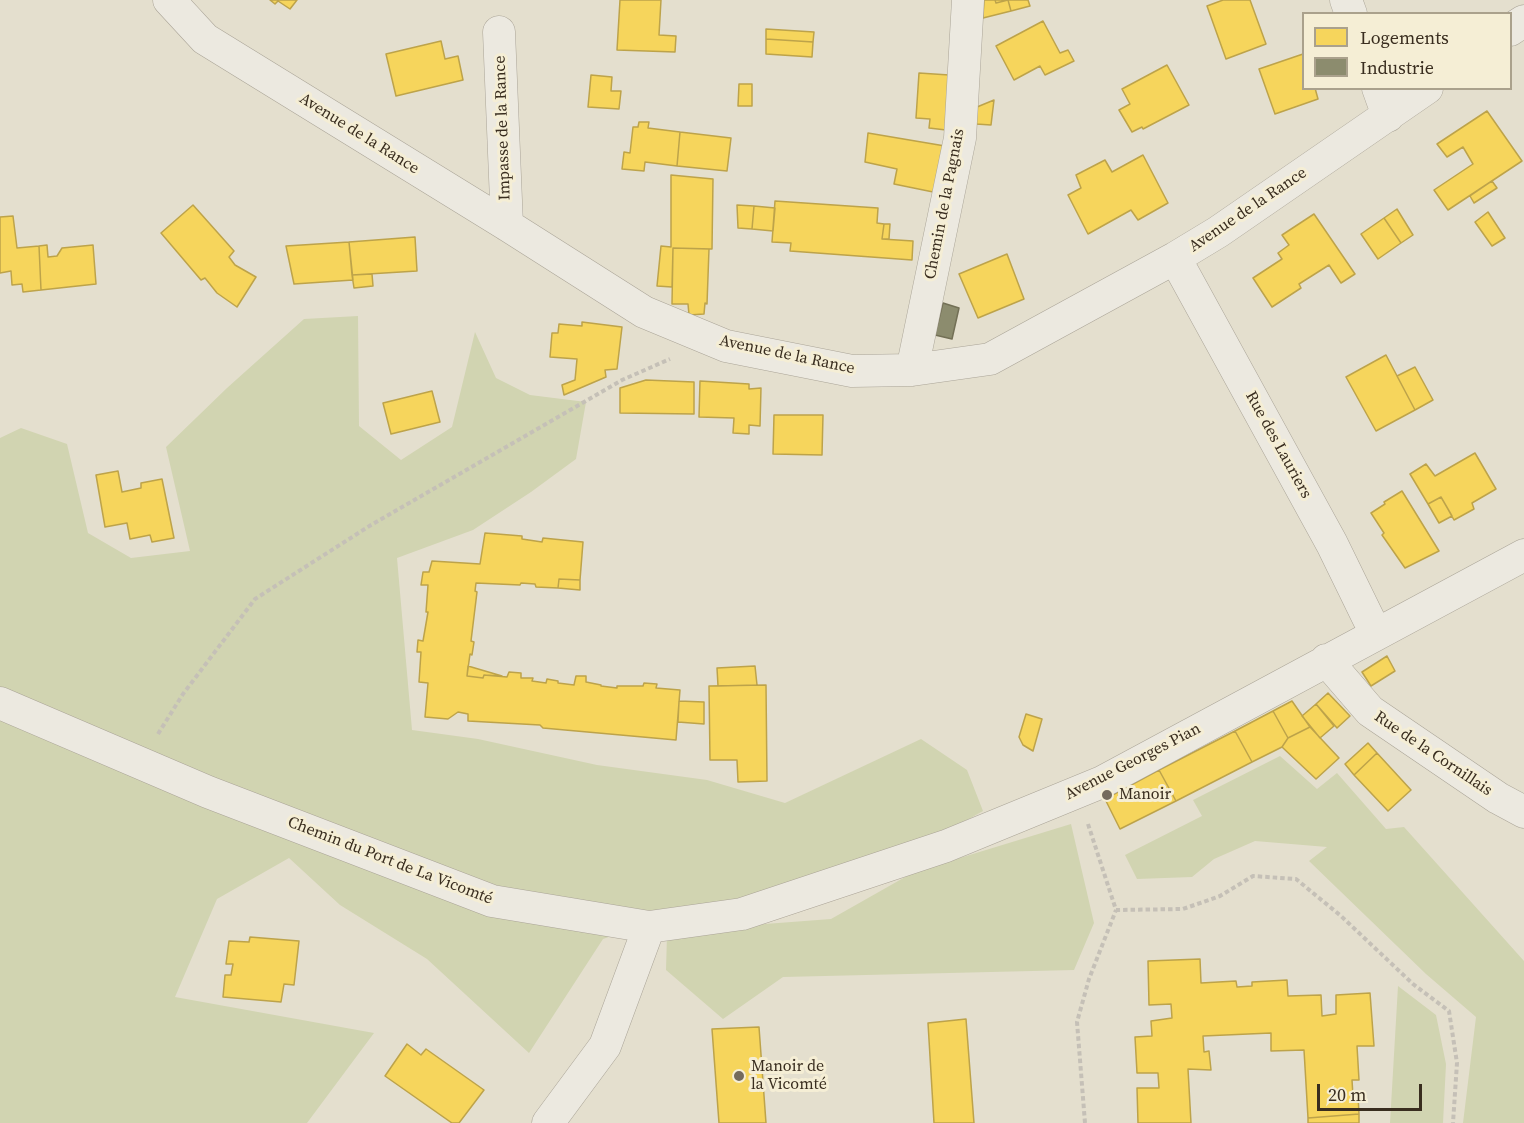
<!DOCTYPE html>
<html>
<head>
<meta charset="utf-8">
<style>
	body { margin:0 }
	#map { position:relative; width:1524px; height:1123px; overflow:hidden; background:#e4dfce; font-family:"Source Serif 4",serif }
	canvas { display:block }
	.legend { position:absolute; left:1302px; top:12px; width:210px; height:78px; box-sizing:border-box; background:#f5eed5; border:2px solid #aaa18c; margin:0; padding:8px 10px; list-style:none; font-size:18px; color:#392d1f }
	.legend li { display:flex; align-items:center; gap:12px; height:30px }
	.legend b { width:30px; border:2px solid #aaa18c }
	.scale { position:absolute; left:1317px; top:1084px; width:105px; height:27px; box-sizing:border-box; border:3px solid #392d1f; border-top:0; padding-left:8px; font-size:18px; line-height:21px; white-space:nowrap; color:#392d1f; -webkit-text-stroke:4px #f5eed5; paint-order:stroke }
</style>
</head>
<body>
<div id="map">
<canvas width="1524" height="1123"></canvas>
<ul class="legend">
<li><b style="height:16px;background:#f6d55c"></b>Logements</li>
<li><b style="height:16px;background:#8c8c6e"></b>Industrie</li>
</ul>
<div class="scale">20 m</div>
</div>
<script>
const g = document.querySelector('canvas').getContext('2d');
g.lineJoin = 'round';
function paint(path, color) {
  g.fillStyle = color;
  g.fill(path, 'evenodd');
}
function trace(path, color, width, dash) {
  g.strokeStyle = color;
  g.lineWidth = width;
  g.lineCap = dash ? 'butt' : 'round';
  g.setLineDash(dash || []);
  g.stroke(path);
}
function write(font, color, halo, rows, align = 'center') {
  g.font = font + ' "Source Serif 4",serif';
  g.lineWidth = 6;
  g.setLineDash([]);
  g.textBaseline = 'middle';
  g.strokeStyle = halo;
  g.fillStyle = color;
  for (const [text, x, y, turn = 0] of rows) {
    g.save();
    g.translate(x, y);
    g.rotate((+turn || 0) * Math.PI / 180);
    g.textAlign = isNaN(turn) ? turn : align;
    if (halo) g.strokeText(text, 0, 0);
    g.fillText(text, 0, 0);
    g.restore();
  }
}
const green = new Path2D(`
	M358,316L359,426L401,460L452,427L475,332L496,378L530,395L586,402L576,459L531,492L473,530L397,558L412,730L478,739L597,765L707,780L785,803L921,739L967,770L983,811L937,837L769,894L681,912L603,939L529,1053L427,959L340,905L289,858L217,899L175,997L374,1033L307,1123H0V438L21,428L67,444L88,533L131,558L190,551L166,447L227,388L304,319Z
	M1280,756L1317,789L1337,773L1386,829L1404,827L1524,961V1123H1463L1476,1017L1426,974L1309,861L1327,847L1255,841L1214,859L1192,877L1137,879L1125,855L1202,816L1193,800Z
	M1071,824L1094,923L1074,970L783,977L723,1019L666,970L667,935L765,924L831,919L914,872Z
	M1398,986L1436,1015L1446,1064L1443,1123H1390Z`);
const homes = new Path2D(`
	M270,0H297L290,9L278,1L275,4Z
	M620,0H661L659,35L676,36L675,52L617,50Z
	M984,0H995L996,3L1008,0L1011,11L983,18Z
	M995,0H1028L1030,6L1011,11L1008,0L996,3Z
	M1223,0H1250L1266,44L1226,59L1207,6Z
	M1043,21L1060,53L1068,50L1074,61L1045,75L1040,66L1014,80L996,46Z
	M766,29L814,32L813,42L766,39Z
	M766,39L813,42L812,57L766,54Z
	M441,41L445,59L458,56L463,80L396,96L386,54Z
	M1303,54L1304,88H1315L1318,99L1275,114L1259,69Z
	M1167,65L1189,105L1143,129L1142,127L1132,132L1119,110L1130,104L1122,89Z
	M919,73L949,75L946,130L929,128L930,119L916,118Z
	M591,75L612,77L611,91H621L619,109L588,107Z
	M739,84H752V106H738Z
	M994,100L991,125L976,124L977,107Z
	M1487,111L1522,161L1448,210L1434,190L1473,164L1463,147L1447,157L1437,144Z
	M639,122H649L648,128L680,132L677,166L645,162L644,171L622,169L624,152L630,153L633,127H638Z
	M680,132L731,138L727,171L677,166Z
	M868,133L945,146L938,193L894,184L897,169L865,162Z
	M1143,155L1168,203L1138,220L1131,210L1088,234L1068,195L1081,188L1076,175L1105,160L1112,172Z
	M671,175L713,179L712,249L673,248L672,287L657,286L661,246L671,247Z
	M1492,181L1497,188L1474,203L1470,196Z
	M775,201L878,208L877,223L884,224L882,239L913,241L912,260L790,251L791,243L772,242Z
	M193,205L234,251L229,257L235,265L256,277L237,307L217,293L205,278L201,280L161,233Z
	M737,205L754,206L752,229L738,228Z
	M754,206L775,208L773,231L752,229Z
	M1397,209L1413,235L1401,243L1384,218Z
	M1488,212L1505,238L1492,246L1475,222Z
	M1314,214L1355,274L1341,283L1329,265L1299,284L1301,288L1272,307L1253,278L1282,259L1278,253L1289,245L1282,235Z
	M13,216L17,248L39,246L41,290L23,292L22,284L12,285L11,271L0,273V217Z
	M1384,218L1401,243L1378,259L1361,234Z
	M884,224H890L889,239H882Z
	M415,237L417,271L352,275L349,242Z
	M349,242L353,280L294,284L286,246Z
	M47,245L48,257L57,256L62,248L93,245L96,284L41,290L39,246Z
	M673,248L709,249L707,304L705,303L704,314L689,315L688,304H672Z
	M1007,254L1024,299L978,318L959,274Z
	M372,274L373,286L354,288L352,275Z
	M582,322L622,327L617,369L605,370L606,377L564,395L562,385L575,380L577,359L550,357L552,333H558L559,324L582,326Z
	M1386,355L1415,410L1376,431L1346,377Z
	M1415,367L1433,400L1415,410L1397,376Z
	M646,380L694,382V414L620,413V388Z
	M700,381L749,384V389L761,388L760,426L749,425V434L733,433L734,418L699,417Z
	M432,391L440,422L391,434L383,403Z
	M774,415H823L822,455L773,454Z
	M1475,453L1496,489L1472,503L1474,509L1454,520L1441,497L1428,504L1410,474L1426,464L1435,476Z
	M118,471L122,492L141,488V483L162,479L174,538L152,542L150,535L130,539L127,523L105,527L96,475Z
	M1402,491L1439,551L1405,568L1382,535L1384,533L1371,513L1385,504L1384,502Z
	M1441,497L1452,516L1439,523L1428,504Z
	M485,533L522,536V539L542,542L543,538L583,542L580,580L559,579L558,588L536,587L535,584L521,583L520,585L476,583L475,591L477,592L471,641L474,642L472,655L470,654L467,676L483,678L484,675L507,677L509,672L521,673V678H533L532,681L546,683L547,679L558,681V683L574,685L576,676H586V682L601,685V686L617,688V686H643L644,683L657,684L656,688L680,690L676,740L543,728L540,725L468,721V714L458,712L448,719L425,717L428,683L419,682L421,652H417L418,640L423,641L428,612H426L428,585H421L423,572H429L432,561L480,564Z
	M559,579L580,580V590L558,588Z
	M1387,656L1395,671L1371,686L1362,672Z
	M468,666L502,676L484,675L483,678L467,676Z
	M755,666L757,685L718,686L717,668Z
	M766,685L767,781L738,782L737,760H710L709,686Z
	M1328,693L1350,716L1337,728L1316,704Z
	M679,701L704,702V724L678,722Z
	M1292,701L1310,727L1288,738L1273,711Z
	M1316,704L1334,726L1320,738L1302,716Z
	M1273,711L1288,738L1282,747L1252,762L1235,731Z
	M1026,714L1042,719L1033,751L1023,745L1019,737Z
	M1310,727L1339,758L1316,779L1282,747L1288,738Z
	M1235,731L1252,762L1176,801L1159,770Z
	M1368,743L1377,753L1354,775L1345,764Z
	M1377,753L1411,790L1388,811L1354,775Z
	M1159,770L1176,801L1120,829L1105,799Z
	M250,937L299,941L294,985L284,984L281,1002L223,997L225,975H231L233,964H226L229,941L249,942Z
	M1200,959L1201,983L1236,981L1237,987L1252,986V982L1287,980L1288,996L1321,995L1322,1016L1336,1014V995L1370,993L1374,1046H1357L1359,1080H1352L1353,1096L1358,1095L1359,1114L1308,1118L1304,1050L1271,1051V1033L1203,1036L1204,1052L1209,1051L1211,1070L1188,1069L1191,1123H1138L1137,1088H1159L1158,1073H1137L1135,1037L1152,1036L1151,1021L1172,1018L1171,1004L1149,1005L1148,961Z
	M966,1019L974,1123H934L928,1023Z
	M759,1027L766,1123H719L712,1029Z
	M407,1044L421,1055L426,1049L484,1090L459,1123H452L385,1076Z
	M1359,1114V1123H1308V1118Z`);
const industry = new Path2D(`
	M943,303L959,308L952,339L935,335Z`);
const path = new Path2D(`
	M158,734L183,694L255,599L371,525L622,380L670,359
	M1088,824L1116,910L1183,909L1220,896L1253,876L1296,879L1341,916L1413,984L1449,1011L1457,1063L1453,1123
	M1085,1123L1077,1022L1089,979L1116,910`);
const street = new Path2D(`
	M169,0L205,39L507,225L644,312L726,346L852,371L912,370L990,359L1175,258L1218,232L1427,88
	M1346,0L1351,14
	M1510,30L1524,21
	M499,32L507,225
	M1378,88L1388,116
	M1175,258L1332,544L1376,634
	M912,370L960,138L968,0
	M1326,660L1370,711L1498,798L1524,812
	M0,703L208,792L492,901L649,927L742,914L946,846L1102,782L1524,555
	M548,1123L605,1046L649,927`);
const markers = [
	[1107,795,6,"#756b5c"],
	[739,1076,6,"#756b5c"]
];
const streetNames = [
	["Impasse de la Rance",503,128,-92],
	["Avenue de la Rance",359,134,32],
	["Chemin de la Pagnais",945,204,-79],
	["Avenue de la Rance",1248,210,-34],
	["Avenue de la Rance",787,355,12],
	["Rue des Lauriers",1278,445,61],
	["Rue de la Cornillais",1433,754,34],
	["Avenue Georges Pian",1133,762,-27],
	["Chemin du Port de La Vicomté",390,861,21]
];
const poiNames = [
	["Manoir",1119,795],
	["Manoir de",751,1067],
	["la Vicomté",751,1085]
];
paint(green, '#d1d4b1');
paint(homes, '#f6d55c');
trace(homes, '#bda34a', 1.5);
paint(industry, '#8c8c6e');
trace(industry, '#737056', 1.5);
trace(street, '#aaa497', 33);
trace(path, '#c5c0b7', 4, [4.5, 3]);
trace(street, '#ece9e0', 32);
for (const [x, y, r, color] of markers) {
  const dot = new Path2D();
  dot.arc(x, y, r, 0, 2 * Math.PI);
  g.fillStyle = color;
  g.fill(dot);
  trace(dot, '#f5eed5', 2);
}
write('16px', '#392d1f', '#f5eed5', streetNames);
write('16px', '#392d1f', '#f5eed5', poiNames, 'left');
</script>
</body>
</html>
